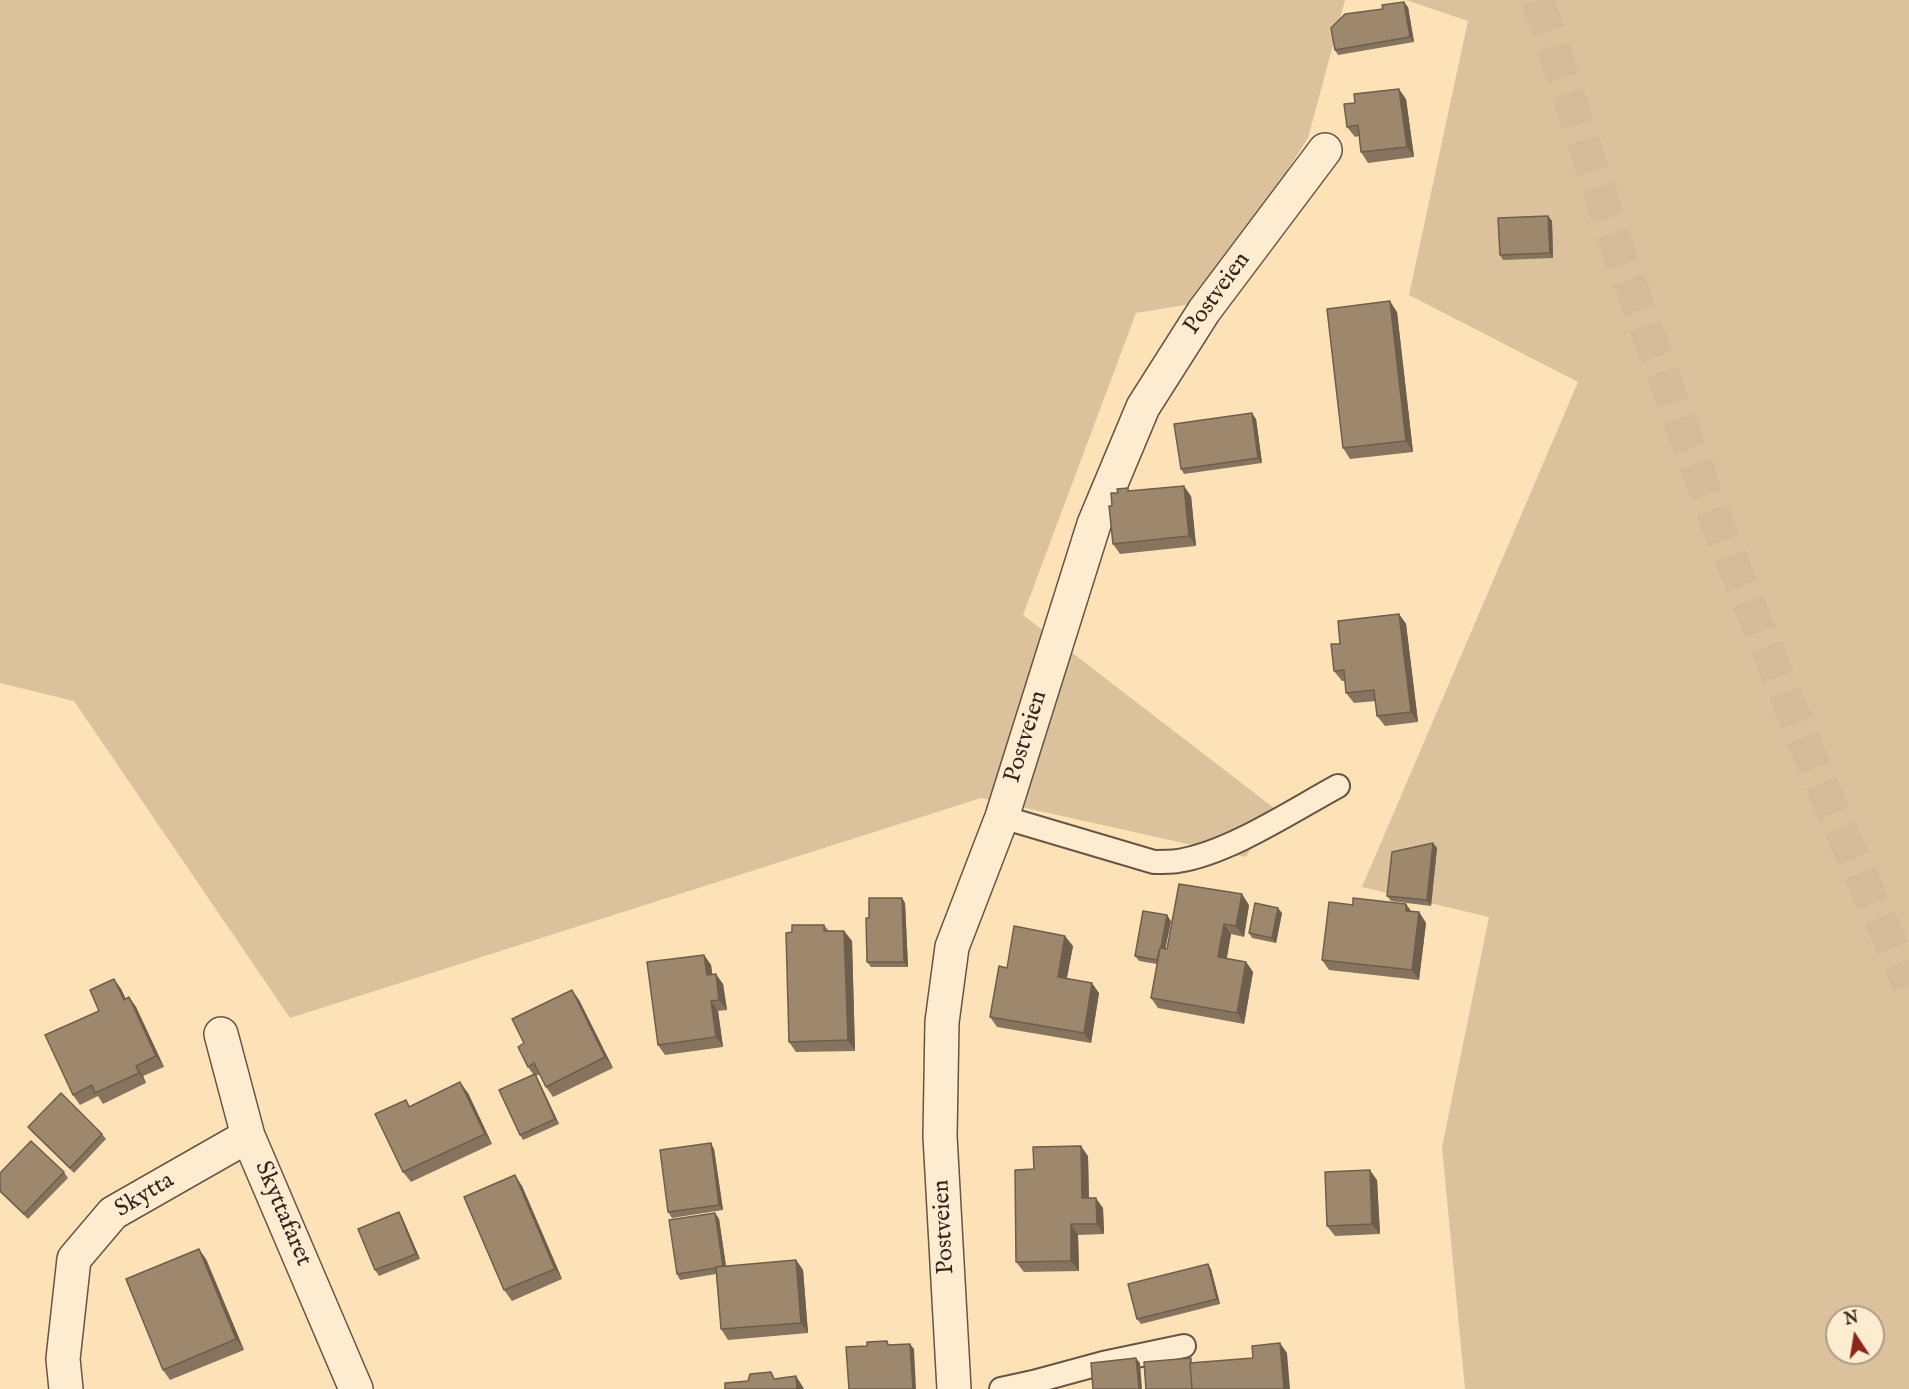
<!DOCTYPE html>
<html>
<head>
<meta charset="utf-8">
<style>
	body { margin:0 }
	#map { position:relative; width:1909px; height:1389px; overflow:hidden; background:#fde2b7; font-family:"IM FELL English",serif }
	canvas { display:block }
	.north { position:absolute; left:1825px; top:1305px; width:60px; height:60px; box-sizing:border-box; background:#feecd0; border:2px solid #ae9c88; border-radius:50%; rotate:348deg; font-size:16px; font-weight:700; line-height:24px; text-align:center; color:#36251d }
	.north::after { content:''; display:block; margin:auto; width:21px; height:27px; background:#8f2418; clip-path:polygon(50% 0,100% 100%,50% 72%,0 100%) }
</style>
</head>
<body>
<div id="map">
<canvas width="1909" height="1389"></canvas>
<div class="north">N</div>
</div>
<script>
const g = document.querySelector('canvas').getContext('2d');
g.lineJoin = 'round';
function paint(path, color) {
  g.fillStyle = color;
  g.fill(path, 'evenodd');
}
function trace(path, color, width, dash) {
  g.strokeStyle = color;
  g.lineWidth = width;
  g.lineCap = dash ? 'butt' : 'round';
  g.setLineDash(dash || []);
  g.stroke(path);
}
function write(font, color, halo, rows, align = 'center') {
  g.font = font + ' "IM FELL English",serif';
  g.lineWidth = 6;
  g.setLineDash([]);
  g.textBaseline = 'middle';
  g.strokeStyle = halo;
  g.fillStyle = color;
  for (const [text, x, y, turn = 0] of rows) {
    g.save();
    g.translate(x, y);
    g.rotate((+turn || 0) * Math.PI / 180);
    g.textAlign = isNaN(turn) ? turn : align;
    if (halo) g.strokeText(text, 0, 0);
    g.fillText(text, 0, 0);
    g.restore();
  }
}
const green = new Path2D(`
	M0,0H1345L1308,138L1203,302L1136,313L1023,615L1274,808L1246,857L981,798L290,1018L74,701L0,683Z
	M1406,0H1909V1389H1465L1442,1147L1489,917L1362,887L1578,382L1409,295L1468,21ZM1837,1317H1873V1353H1837Z`);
const trunkTunnel = new Path2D(`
	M1538,0L1621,259L1721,534L1830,805L1909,985`);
const service = new Path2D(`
	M1002,817L1154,862C1162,862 1170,862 1178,861C1229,853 1292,811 1338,786
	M1001,1389L1033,1382L1103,1363L1184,1346`);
const minor = new Path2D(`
	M221,1034L248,1136L356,1389
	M66,1389L63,1359L74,1259L113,1213L248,1136
	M954,1389L940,1136L942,1022L952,947L1002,817L1094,524L1143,407L1204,311L1325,150`);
const wall = new Path2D(`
	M1408,7L1414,42L1338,55L1335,50Z
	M1406,99L1414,157L1368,163L1361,152L1359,136L1355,137L1347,127Z
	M1548,216L1552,221L1553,258L1503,260L1500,255Z
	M1397,312L1413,452L1350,459L1343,448Z
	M1256,419L1262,463L1184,474L1181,469Z
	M1130,491L1191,496L1196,546L1120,554L1113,544L1112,506Z
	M1399,614L1406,624L1418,722L1385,726L1377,716L1376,701L1354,703L1346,693L1345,681H1342L1334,671L1340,644Z
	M1433,843L1437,848L1431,906L1391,901L1387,896Z
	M902,898L905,903L908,967H871L867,962L869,918Z
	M1406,904L1411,911L1419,912L1426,923L1419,980L1329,970L1322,960L1353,905Z
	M1249,905L1244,937L1231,934L1227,958L1246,962L1253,972L1244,1024L1158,1008L1151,998L1157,964L1139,961L1135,956L1171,921L1165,949H1167Z
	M1282,913L1276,943L1252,938L1249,933Z
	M824,925L829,931H844L852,941L855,1051L796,1052L789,1042L792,932Z
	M1073,946L1067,978L1099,993L1091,1043L997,1027L990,1017L1007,968Z
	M704,955L711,965L712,974L723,984L727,1010L718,1011L723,1047L665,1055L658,1045Z
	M114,979L121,989L126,999L129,997L136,1007L164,1067L143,1076L146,1083L103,1104L98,1096L80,1105L73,1095L99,1011Z
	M572,990L579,1000L613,1068L553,1097L546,1087L540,1074L536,1076L559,1124L523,1140L520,1135L533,1074L528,1067L524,1043Z
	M468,1093L492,1144L411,1182L403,1172L406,1100L410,1107Z
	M28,1127L102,1134L106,1139L74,1173L32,1132Z
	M714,1149L723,1210L672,1218L668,1212Z
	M1088,1156L1089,1198L1103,1208L1104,1234L1078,1235L1079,1271L1024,1272L1016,1262L1034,1169Z
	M64,1172L68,1178L28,1219L0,1192V1173Z
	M1377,1180L1380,1234L1335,1236L1327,1226Z
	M522,1186L562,1279L512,1301L504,1290Z
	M399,1212L402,1217L420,1259L379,1276L375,1270Z
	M715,1213L719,1219L726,1266L796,1260L803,1270L808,1333L728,1340L721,1329L716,1274L680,1280L677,1274Z
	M206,1259L244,1350L170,1380L163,1370Z
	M1211,1269L1220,1304L1141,1324L1137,1319Z`);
const shadedWall = new Path2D(`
	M1404,2L1408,7L1414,42L1410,37Z
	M1399,89L1406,99L1414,157L1407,147Z
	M1548,216L1552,221L1553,258L1550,253Z
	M1390,301L1397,312L1413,452L1406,441Z
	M1252,413L1256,419L1262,463L1258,458Z
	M1184,486L1191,496L1196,546L1189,536Z
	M1399,614L1406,624L1418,722L1411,712Z
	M1433,843L1437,848L1431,906L1427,900Z
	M1242,894L1249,905L1244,937L1236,926Z
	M902,898L905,903L908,967L904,962Z
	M1406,904L1413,914L1406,911Z
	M1278,908L1282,913L1276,943L1272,938Z
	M1419,912L1426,923L1419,980L1412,970Z
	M1167,915L1171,921L1162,966L1159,960Z
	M1224,924L1231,934L1225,967L1218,957Z
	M844,931L852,941L855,1051L848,1040Z
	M1065,936L1073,946L1065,987L1058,977Z
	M704,955L711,965L714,985L707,975Z
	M1246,962L1253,972L1244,1024L1237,1013Z
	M716,974L723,984L727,1010L719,1000Z
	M114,979L121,989L131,1010L124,1000Z
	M1092,983L1099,993L1091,1043L1084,1033Z
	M572,990L579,1000L613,1068L605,1057Z
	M129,997L136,1007L164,1067L156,1056Z
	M711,1001L718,1011L723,1047L716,1037Z
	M136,1066L143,1076L146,1083L139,1073Z
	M535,1074L538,1079L559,1124L555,1119Z
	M460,1082L468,1093L492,1144L485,1134Z
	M711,1143L714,1149L723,1210L719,1205Z
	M1081,1146L1088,1156L1089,1208L1082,1198Z
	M1370,1170L1377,1180L1380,1234L1372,1224Z
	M515,1175L522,1186L562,1279L555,1269Z
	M1096,1198L1103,1208L1104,1234L1097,1224Z
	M399,1212L402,1217L420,1259L416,1254Z
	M715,1213L719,1219L727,1273L723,1267Z
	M1071,1224L1078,1235L1079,1271L1071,1261Z
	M199,1249L206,1259L244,1350L236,1339Z
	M796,1260L803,1270L808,1333L801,1323Z
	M1208,1264L1211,1269L1220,1304L1217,1299Z
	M1280,1343L1287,1353L1290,1389H1284Z
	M910,1344L914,1349L916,1389H913Z
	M1136,1358L1140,1363L1142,1389H1139Z
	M796,1376L803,1387L804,1389H797Z`);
const building = new Path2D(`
	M1404,2L1410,37L1335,50L1331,28L1345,14L1383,9L1382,5Z
	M1399,89L1407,147L1361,152L1358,125L1347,127L1344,104L1355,103L1354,94Z
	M1548,216L1550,253L1500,255L1498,218Z
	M1390,301L1406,441L1343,448L1327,309Z
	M1252,413L1258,458L1181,469L1174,424Z
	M1184,486L1189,536L1113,544L1109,506H1112L1111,493H1118L1117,489L1128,488V491Z
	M1399,614L1411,712L1377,716L1374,690L1346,693L1344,670L1334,671L1331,644H1340L1338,621Z
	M1433,843L1427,900L1387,896L1392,852Z
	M1179,884L1242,894L1236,926L1224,924L1218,957L1246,962L1237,1013L1151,998L1160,948L1167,949Z
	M869,898H902L904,962H867L866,918H869Z
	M1353,898L1406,904V911L1419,912L1412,970L1322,960L1329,902L1353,905Z
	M1255,903L1278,908L1272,938L1249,933Z
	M1143,911L1167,915L1161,948H1160L1157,960L1135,956Z
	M792,925H824V931H844L848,1040L789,1042L786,933L792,932Z
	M1014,926L1065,936L1058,977L1092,983L1084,1033L990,1017L999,966L1007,968Z
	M704,955L707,975L716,974L719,1000L711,1001L716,1037L658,1045L647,962Z
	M114,979L124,1000L129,997L156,1056L136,1066L139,1073L95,1093L92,1085L73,1095L45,1035L99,1011L90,990Z
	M572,990L605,1057L546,1087L534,1063L528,1067L518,1047L524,1043L512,1019Z
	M535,1074L555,1119L520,1135L499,1090Z
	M460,1082L485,1134L403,1172L375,1114L406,1100L409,1107Z
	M61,1093L102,1134L70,1168L28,1127Z
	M31,1141L64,1172L24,1214L0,1191V1173Z
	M711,1143L719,1205L668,1212L660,1150Z
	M1081,1146L1082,1198H1096L1097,1224H1071V1261L1016,1262L1015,1170L1034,1169L1033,1147Z
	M1370,1170L1372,1224L1327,1226L1325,1172Z
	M515,1175L555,1269L504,1290L464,1197Z
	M399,1212L416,1254L375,1270L358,1229Z
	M715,1213L723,1266L716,1267V1268L677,1274L669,1220Z
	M199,1249L236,1339L163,1370L126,1279Z
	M796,1260L801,1323L721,1329L716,1267Z
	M1208,1264L1217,1299L1137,1319L1128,1284Z
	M887,1341L888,1345L910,1344L913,1389H849L846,1347L867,1346V1342Z
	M1280,1343L1284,1389H1192L1190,1363L1253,1358L1252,1346Z
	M1136,1358L1139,1389H1093L1091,1363Z
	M1191,1358V1363H1190L1192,1389H1146L1144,1362Z
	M771,1372L774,1379L796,1376L797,1389H725V1383L748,1381L750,1374Z`);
const streetNames = [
	["Postveien",1218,294,-54],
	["Postveien",1027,737,-73],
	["Skytta",145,1196,-31],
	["Skyttafaret",282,1214,67],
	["Postveien",945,1227,-93]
];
paint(green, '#dbc29d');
trace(trunkTunnel, '#d5bc98', 33, [33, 16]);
trace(service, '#685444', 26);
trace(minor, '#685444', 36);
trace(service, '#feecd0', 22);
trace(minor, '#feecd0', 33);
paint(wall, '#87745e');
paint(shadedWall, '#6e5e4c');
paint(building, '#9d876d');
trace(building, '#6e5e4c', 1.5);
write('24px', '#36251d', '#feecd0', streetNames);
</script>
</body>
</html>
